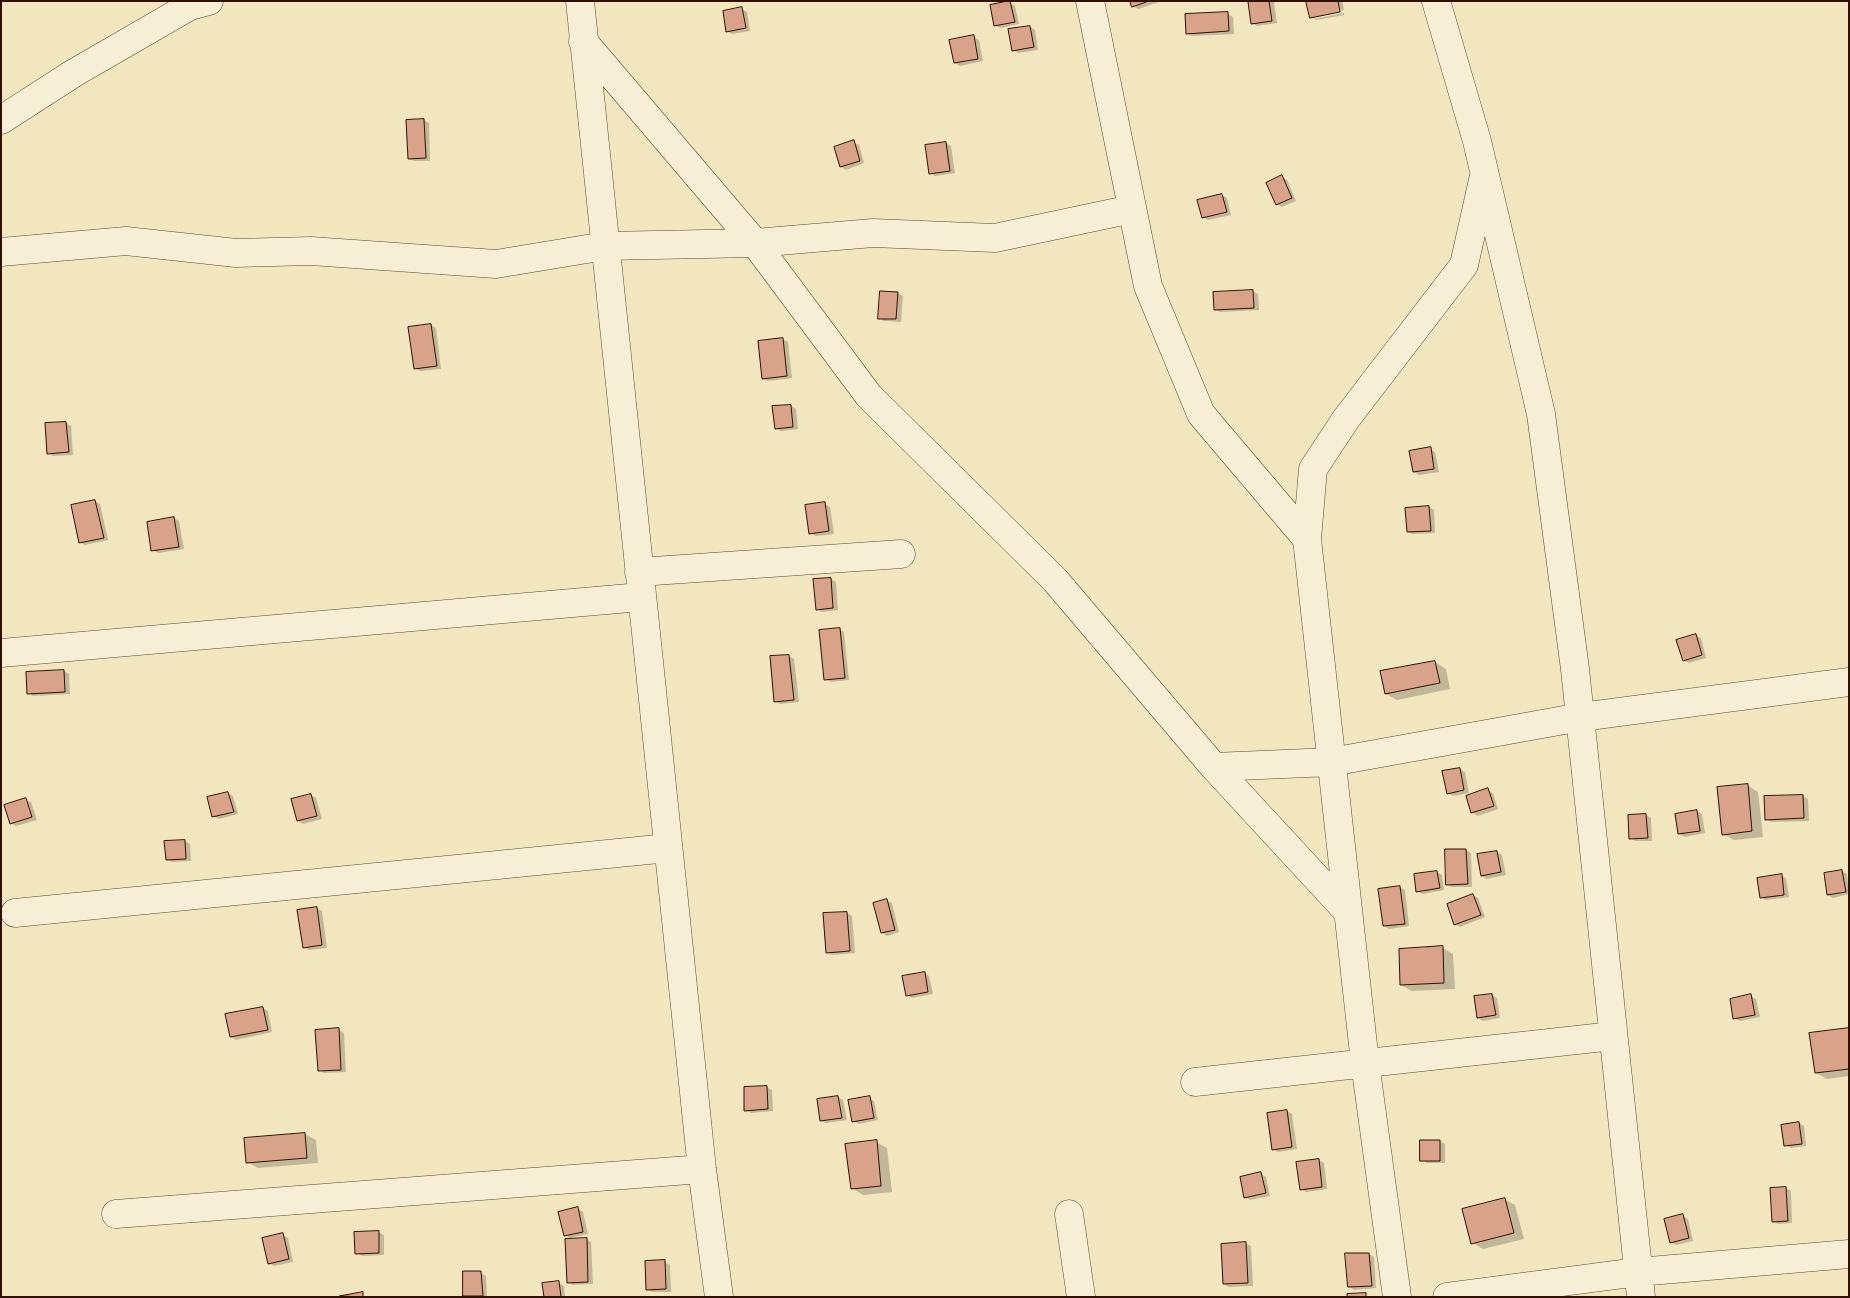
<!DOCTYPE html>
<html>
<head>
<meta charset="utf-8">
<style>
	body { margin:0 }
	#map { position:relative; width:1850px; height:1298px; overflow:hidden; background:#f1e6be; font-family:Cardo,serif }
	canvas { display:block }
	.frame { position:absolute; inset:0; border:2px solid #2f1003; pointer-events:none }
</style>
</head>
<body>
<div id="map">
<canvas width="1850" height="1298"></canvas>
<div class="frame"></div>
</div>
<script>
const g = document.querySelector('canvas').getContext('2d');
g.lineJoin = 'round';
function paint(path, color) {
  g.fillStyle = color;
  g.fill(path, 'evenodd');
}
function trace(path, color, width, dash) {
  g.strokeStyle = color;
  g.lineWidth = width;
  g.lineCap = dash ? 'butt' : 'round';
  g.setLineDash(dash || []);
  g.stroke(path);
}
const shadow = new Path2D(`
	M1132,1H1159V2L1138,9L1133,6Z
	M1258,1L1274,2L1277,23L1257,26L1252,23L1250,3Z
	M1308,1H1342L1344,10L1314,16V19L1344,13V15L1316,20L1311,17Z
	M1010,3L1015,6L1019,24L1000,28L995,25Z
	M742,9L747,12L750,31L732,34L727,31Z
	M1228,14L1233,17L1234,34L1192,36L1187,33Z
	M1030,27L1035,30L1038,50L1018,53L1013,50Z
	M974,37L979,40L983,61L960,66L955,63Z
	M424,120L429,123L430,161H414L409,159Z
	M853,142L859,145L864,163L846,170L841,167Z
	M946,143L951,146L955,173L935,176L930,173Z
	M1281,177L1287,180L1296,201L1282,207L1277,204Z
	M1222,195L1227,198L1231,215L1208,220L1203,217Z
	M1252,291L1258,294L1259,310L1220,312L1215,309Z
	M897,293L903,296L901,322L884,321L879,318Z
	M431,325L436,328L441,369L420,371L415,368Z
	M782,339L788,342L792,378L768,381L763,378Z
	M791,406L796,409L798,429L781,431L776,428Z
	M66,423L71,426L73,455L53,456L48,453Z
	M1430,449L1435,452L1439,472L1419,475L1414,472Z
	M95,501L100,504L108,540L85,545L80,542Z
	M825,504L830,507L834,534L816,536L810,533Z
	M1429,507L1434,510L1435,533L1413,534L1408,532Z
	M174,518L179,521L184,549L158,553L153,550L148,523Z
	M831,579L836,582L838,610L822,612L817,609Z
	M839,629L844,632L849,680L831,682L825,679Z
	M1696,636L1701,638L1706,658L1689,663L1684,660Z
	M789,656L794,659L799,702L780,704L775,701Z
	M1435,662L1446,669L1450,689L1397,700L1386,694Z
	M64,671L69,674L70,694L33,696L28,693Z
	M1460,769L1465,772L1469,793L1453,796L1448,793Z
	M1747,785L1758,792L1763,837L1734,840L1723,834Z
	M1487,790L1493,793L1498,809L1478,816L1473,813Z
	M228,793L233,796L238,814L219,819L213,816Z
	M311,795L316,798L322,819L303,824L298,821Z
	M1803,796L1808,799L1809,821L1771,822L1766,819L1765,797Z
	M25,800L31,802L37,820L16,826L11,823Z
	M1696,811L1702,814L1705,833L1685,837L1679,834Z
	M1646,815L1651,818L1652,841H1635L1630,838Z
	M185,841L190,844L191,861L172,862L167,859Z
	M1466,850L1471,853L1472,887H1452L1447,884Z
	M1497,852L1502,855L1506,875L1487,879L1482,876L1478,855Z
	M1842,871L1847,874L1849,894L1833,898L1828,895Z
	M1437,872L1442,875L1444,890L1423,894L1417,891Z
	M1781,876L1786,878L1789,897L1766,900L1761,897Z
	M1399,887L1405,890L1409,926L1389,929L1384,926Z
	M1473,895L1478,898L1485,917L1460,927L1455,924Z
	M886,900L892,903L899,932L887,936L882,933Z
	M316,908L322,911L327,948L309,950L304,947Z
	M847,913L852,916L855,953L832,955L827,952Z
	M1442,948L1453,954L1455,989L1412,991L1401,985Z
	M924,973L929,976L933,994L912,998L907,995Z
	M1492,995L1497,998L1500,1018L1483,1021L1478,1018Z
	M1751,996L1756,999L1760,1017L1740,1021L1734,1018Z
	M263,1008L268,1011L272,1032L236,1040L231,1037Z
	M1849,1029V1076L1827,1079L1816,1073Z
	M339,1030L344,1033L346,1072L324,1073L319,1070Z
	M767,1087L772,1090L773,1111L751,1113L746,1110Z
	M838,1097L843,1100L847,1120L826,1123L821,1121L818,1100Z
	M869,1098L874,1101L878,1120L859,1124L854,1121Z
	M1287,1111L1292,1114L1297,1149L1278,1152L1273,1149L1269,1114Z
	M1799,1123L1804,1126L1806,1146L1791,1148L1785,1145Z
	M305,1134L316,1140L318,1163L258,1168L247,1162Z
	M1440,1141L1445,1144V1163H1427L1422,1160Z
	M876,1142L887,1148L892,1192L863,1195L852,1188Z
	M1319,1160L1324,1163L1327,1189L1306,1192L1301,1189Z
	M1261,1174L1266,1177L1270,1196L1250,1200L1245,1197Z
	M1786,1188L1791,1191L1792,1223L1778,1224L1773,1221Z
	M1504,1199L1515,1205L1524,1239L1483,1249L1473,1243Z
	M578,1209L583,1212L588,1234L570,1238L565,1235Z
	M1683,1216L1688,1219L1693,1241L1676,1245L1671,1242Z
	M378,1232L384,1235V1255L362,1256L357,1253Z
	M283,1235L288,1238L293,1262L274,1266L269,1263Z
	M586,1239L591,1242L593,1284L573,1285L568,1282Z
	M1245,1243L1251,1246L1253,1286L1229,1287L1224,1284Z
	M1369,1254L1374,1257L1376,1288L1354,1290L1349,1287Z
	M665,1262L670,1265L671,1292H652L647,1289Z
	M464,1273H481L486,1276L487,1297L464,1296Z
	M559,1283L564,1286L565,1297H545Z`);
const building = new Path2D(`
	M1010,1L1015,22L994,26L990,5Z
	M1130,1H1149L1132,7Z
	M1269,1L1272,21L1251,24L1248,2Z
	M1306,1H1338L1340,12L1310,18Z
	M742,7L746,28L726,32L723,11Z
	M1228,12L1229,31L1186,34L1185,14Z
	M1030,26L1034,47L1012,51L1008,29Z
	M974,35L978,59L954,63L949,40Z
	M424,119L426,158L408,159L406,120Z
	M854,140L860,161L840,167L834,147Z
	M946,142L950,171L929,174L925,145Z
	M1282,175L1292,198L1276,205L1266,183Z
	M1222,194L1227,212L1202,218L1197,200Z
	M1253,290L1254,308L1214,310L1213,292Z
	M880,291L898,292L896,319H878Z
	M431,324L437,366L414,369L408,327Z
	M783,338L787,376L762,379L758,341Z
	M791,405L793,427L775,429L772,406Z
	M66,422L69,452L47,454L45,423Z
	M1431,447L1434,469L1413,472L1409,451Z
	M95,500L104,538L79,543L71,505Z
	M825,502L829,531L809,534L805,505Z
	M1429,506L1431,531L1407,532L1405,508Z
	M174,517L179,547L151,551L147,522Z
	M831,578L833,608L816,610L813,579Z
	M840,628L845,678L824,680L819,630Z
	M1696,634L1702,655L1683,661L1676,640Z
	M789,655L794,700L774,702L770,656Z
	M1435,661L1440,683L1385,694L1380,671Z
	M64,670L65,692L27,694L26,672Z
	M1460,768L1464,790L1447,794L1442,771Z
	M1748,784L1752,831L1722,835L1717,787Z
	M1488,788L1494,806L1471,813L1466,796Z
	M228,792L234,812L212,817L207,797Z
	M311,794L317,816L297,821L291,799Z
	M1803,795L1804,818L1765,820L1764,796Z
	M26,798L32,817L10,824L4,805Z
	M1697,810L1700,831L1678,834L1675,814Z
	M1646,814L1648,838L1629,839L1628,815Z
	M185,840L186,859L166,860L164,841Z
	M1445,849H1466L1468,884L1446,885Z
	M1497,851L1501,872L1481,876L1477,854Z
	M1842,870L1846,892L1827,895L1824,873Z
	M1437,871L1440,888L1416,892L1414,874Z
	M1782,874L1784,895L1760,898L1757,878Z
	M1400,886L1405,924L1383,926L1378,889Z
	M1473,894L1481,915L1454,925L1447,904Z
	M887,899L895,930L881,933L873,903Z
	M317,907L322,945L303,948L297,910Z
	M847,912L850,951L826,953L823,913Z
	M1443,946L1444,983L1400,985L1399,949Z
	M925,972L928,992L906,996L902,976Z
	M1492,994L1496,1015L1477,1018L1474,996Z
	M1751,994L1755,1015L1733,1019L1730,999Z
	M263,1007L268,1030L230,1037L225,1014Z
	M339,1028L341,1070L318,1071L315,1030Z
	M1849,1028V1069L1815,1073L1809,1033Z
	M767,1086L768,1109L744,1111V1087Z
	M838,1096L842,1118L820,1121L817,1099Z
	M870,1096L874,1118L852,1122L848,1100Z
	M1287,1110L1292,1147L1272,1150L1267,1113Z
	M1799,1122L1802,1144L1784,1146L1781,1125Z
	M305,1133L307,1158L246,1163L244,1138Z
	M877,1140L881,1186L851,1189L845,1144Z
	M1420,1140H1440V1161H1420Z
	M1319,1159L1322,1187L1300,1190L1296,1162Z
	M1261,1172L1266,1193L1244,1198L1240,1177Z
	M1786,1187L1788,1221L1772,1222L1770,1188Z
	M1505,1198L1514,1233L1471,1244L1462,1209Z
	M578,1207L583,1232L564,1236L558,1212Z
	M1683,1214L1689,1238L1670,1243L1664,1219Z
	M379,1231V1253L355,1254L354,1232Z
	M283,1233L289,1259L268,1264L262,1238Z
	M587,1238L588,1282L567,1283L565,1239Z
	M1246,1242L1248,1283L1223,1284L1221,1244Z
	M1345,1253H1369L1372,1286L1348,1287Z
	M665,1260L666,1289L646,1290L645,1261Z
	M463,1271H481L483,1296H463Z
	M559,1281L561,1297H544L542,1283Z
	M363,1292V1297L340,1296Z
	M1366,1293V1297H1347V1294Z`);
const minor = new Path2D(`
	M580,1L702,1169L719,1297
	M1090,1L1148,286L1201,414L1307,539L1365,1063L1397,1297
	M1436,1L1477,141L1541,414L1575,669L1641,1297
	M583,41L755,243L869,396L1055,580L1214,767L1348,912
	M1,120L74,73L190,6L209,1
	M1,252L126,241L236,253L311,251L496,264L605,246L755,243L873,233L995,238L1132,209
	M1307,539L1313,469L1346,419L1464,265L1483,180
	M639,572L901,554
	M1,653L641,597
	M1214,767L1331,762L1581,717L1849,682
	M15,913L668,848
	M1195,1082L1613,1036
	M116,1214L702,1169
	M1069,1214L1081,1297
	M1447,1297L1638,1272L1849,1254`);
paint(shadow, '#0003');
paint(building, '#d8a389');
trace(building, '#2f1003', 1);
trace(minor, '#604632', 29);
trace(minor, '#f6efd5', 28);
</script>
</body>
</html>
